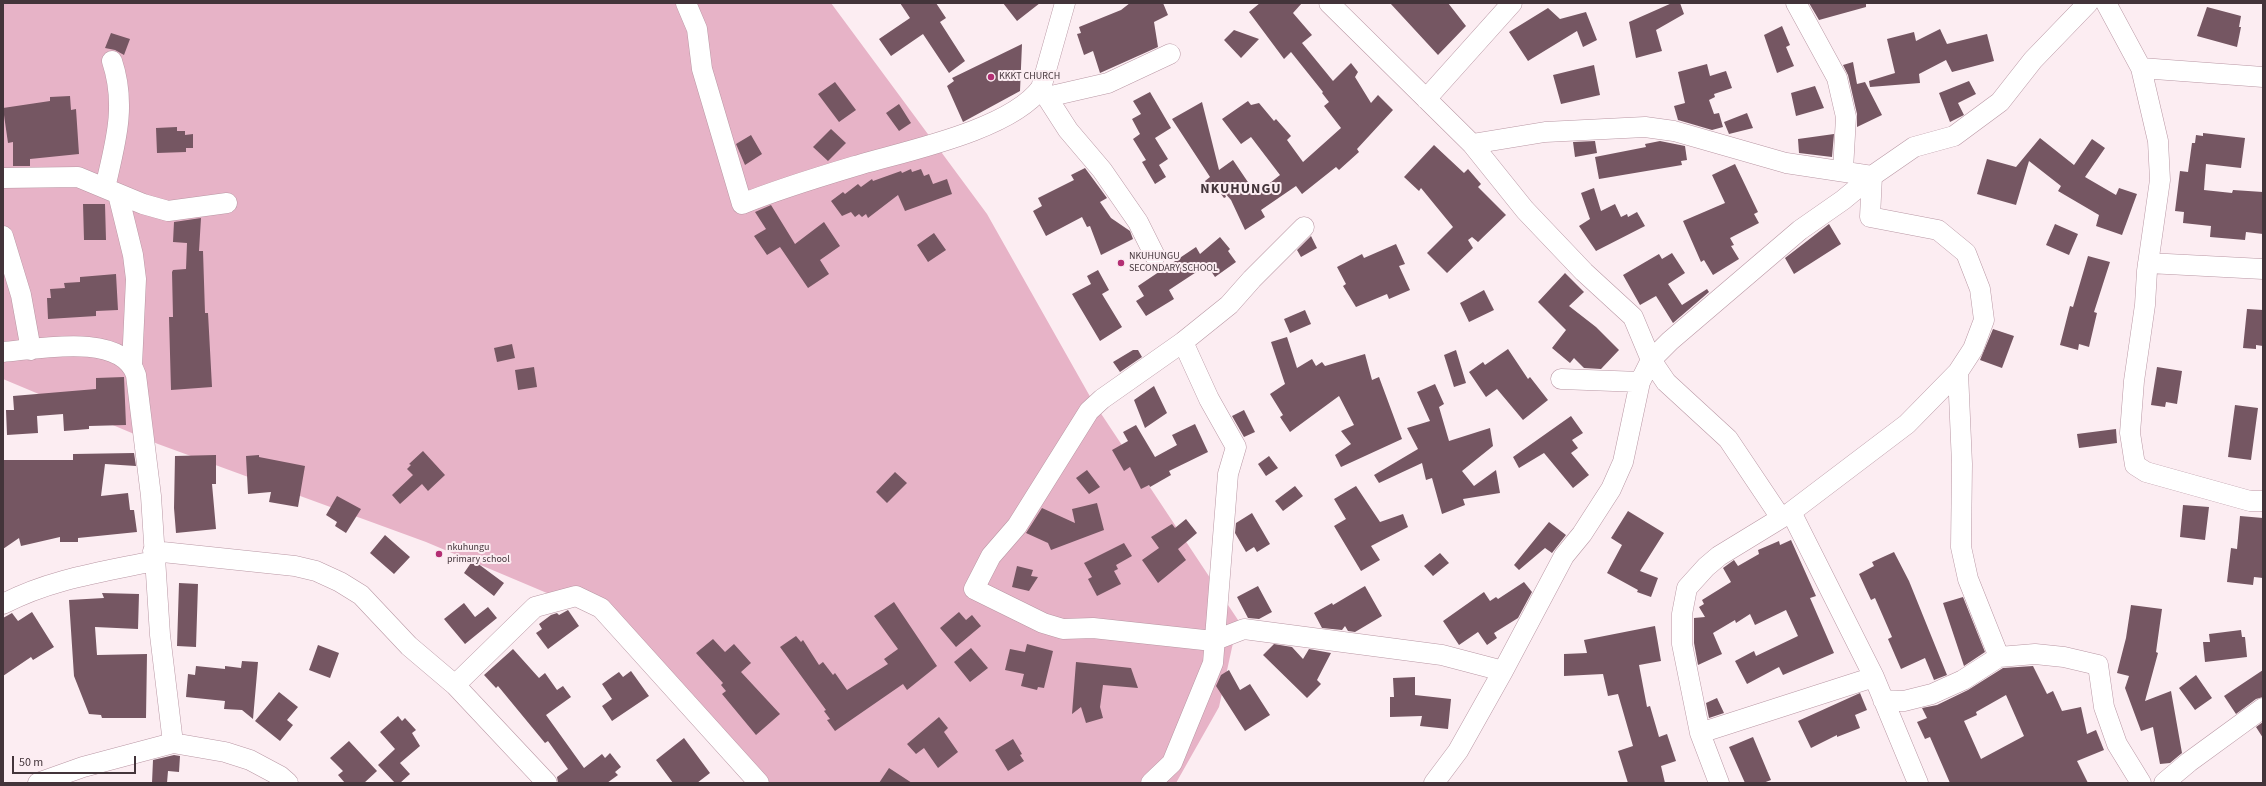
<!DOCTYPE html>
<html>
<head>
<meta charset="utf-8">
<style>
	body { margin:0 }
	#map { position:relative; width:2266px; height:786px; overflow:hidden; background:#fcedf2; font-family:"Source Sans 3",sans-serif }
	canvas { display:block }
	.frame { position:absolute; inset:0; border:4px solid #43343a; pointer-events:none }
	.scale { position:absolute; left:12px; top:756px; width:124px; height:18px; box-sizing:border-box; border:2px solid #43343a; border-top:0; padding-left:5px; font-size:12px; line-height:14px; white-space:nowrap; color:#43343a; -webkit-text-stroke:3px #fcedf2; paint-order:stroke }
</style>
</head>
<body>
<div id="map">
<canvas width="2266" height="786"></canvas>
<div class="frame"></div>
<div class="scale">50 m</div>
</div>
<script>
const g = document.querySelector('canvas').getContext('2d');
g.lineJoin = 'round';
function paint(path, color) {
  g.fillStyle = color;
  g.fill(path, 'evenodd');
}
function trace(path, color, width, dash) {
  g.strokeStyle = color;
  g.lineWidth = width;
  g.lineCap = dash ? 'butt' : 'round';
  g.setLineDash(dash || []);
  g.stroke(path);
}
function write(font, color, halo, rows, align = 'center') {
  g.font = font + ' "Source Sans 3",sans-serif';
  g.lineWidth = 4;
  g.setLineDash([]);
  g.textBaseline = 'middle';
  g.strokeStyle = halo;
  g.fillStyle = color;
  for (const [text, x, y, turn = 0] of rows) {
    g.save();
    g.translate(x, y);
    g.rotate((+turn || 0) * Math.PI / 180);
    g.textAlign = isNaN(turn) ? turn : align;
    if (halo) g.strokeText(text, 0, 0);
    g.fillText(text, 0, 0);
    g.restore();
  }
}
const green = new Path2D(`
	M3,3H831L987,214L1092,400L1238,620L1219,707L1176,783H760L618,623L426,542L158,444L3,379Z`);
const building = new Path2D(`
	M900,3H936L946,18L940,22L965,61L949,73L923,34L891,56L879,39L910,18Z
	M1003,3H1040L1017,21Z
	M1130,3H1163L1168,15L1154,22L1158,47L1100,73L1093,51L1084,55L1077,34L1081,33L1079,27L1121,10Z
	M1260,3H1302L1293,13L1312,35L1302,43L1333,81L1351,63L1358,72L1355,77L1371,103L1378,95L1393,110L1357,149L1359,152L1339,170L1336,167L1302,194L1296,186L1261,210L1265,217L1245,230L1231,200L1224,192L1226,197L1224,198L1218,190L1213,194L1205,181L1210,177L1172,119L1202,102L1219,170L1233,160L1256,194L1280,175L1251,137L1241,144L1222,119L1248,101L1251,105L1259,103L1274,121L1276,119L1291,136L1287,140L1303,162L1341,128L1324,106L1329,102L1322,93L1323,92L1291,52L1284,59L1249,12Z
	M1390,3H1448L1466,26L1438,55Z
	M1672,3H1680L1684,14L1656,30L1662,51L1636,58L1629,22Z
	M1809,3H1866V7L1819,20Z
	M2207,7L2241,16L2239,27H2241L2237,47L2197,36Z
	M1548,8L1560,19L1586,12L1597,40L1583,47L1577,31L1528,61L1509,32Z
	M1782,26L1790,45L1786,47L1794,66L1777,73L1764,35Z
	M1940,29L1947,44L1987,34L1994,61L1952,72L1946,60L1919,74L1920,83L1870,87L1869,81L1895,73L1887,39L1914,32L1916,41Z
	M1234,30L1259,39L1241,58L1224,40Z
	M111,33L130,39L124,55L115,50L105,48Z
	M1022,44L1020,91L963,122L947,86L954,81L952,78Z
	M1853,62L1857,84L1865,82L1882,115L1857,127V114L1848,75L1843,65Z
	M1707,64L1710,76L1726,71L1732,88L1714,94L1715,97L1709,100L1714,114L1719,113L1723,127L1712,130L1678,120L1674,106L1685,103L1678,72Z
	M1594,65L1600,95L1561,104L1553,75Z
	M1969,81L1976,94L1958,103L1964,115L1950,122L1939,93Z
	M835,82L856,110L839,122L818,94Z
	M1815,86L1824,108L1796,116L1791,93Z
	M1150,92L1171,128L1155,138L1168,159L1159,165L1166,177L1155,184L1142,162L1146,160L1133,139L1140,134L1132,119L1141,114L1133,101Z
	M70,96L71,110L76,109L79,154L30,159V166H13V142L8,143L3,108L50,101V97Z
	M899,104L911,123L899,131L886,113Z
	M1747,113L1753,128L1729,134L1724,122Z
	M177,127V131H185V135L193,134V148H186V152L157,153L156,128Z
	M831,129L846,143L828,161L813,147Z
	M2203,133L2245,138L2241,168L2206,164L2204,190L2232,193L2233,190L2263,192V234L2246,232L2245,240L2210,237L2211,226L2183,223L2184,212L2175,211L2180,171L2188,172L2192,143H2195L2196,135L2203,136Z
	M1834,134L1832,157L1799,153L1798,139Z
	M751,135L762,154L745,165L736,144Z
	M2040,138L2074,165L2092,139L2105,148L2085,177L2116,195L2119,188L2137,194L2122,235L2096,226L2099,215L2058,191L2061,186L2029,161L2016,205L1977,194L1987,159L2016,167Z
	M1595,141L1597,153L1575,157L1573,142Z
	M1660,141L1685,146L1687,160L1681,161L1682,165L1599,179L1595,157L1646,147L1645,144Z
	M1434,145L1464,173L1468,169L1481,184L1478,187L1506,215L1478,242L1472,237L1468,240L1473,248L1447,273L1427,253L1453,227L1421,188L1419,191L1404,177Z
	M1735,164L1758,212L1754,214L1759,223L1730,238L1734,245L1731,246L1739,259L1713,275L1704,260L1701,262L1683,221L1725,203L1712,175Z
	M1085,168L1107,198L1100,202L1111,218L1130,231L1133,239L1101,255L1090,226L1087,227L1082,217L1046,236L1033,211L1042,206L1038,198L1074,180L1071,175Z
	M911,169L912,172L921,169L924,176L929,174L933,184L947,179L952,194L905,211L898,195L868,218L866,214L862,217L859,214L855,217L851,212L842,216L831,201L843,192L845,194L858,184L861,187L872,179L873,181L901,171L902,173Z
	M1594,188L1601,211L1615,204L1621,217L1627,214L1628,217L1637,212L1645,226L1596,251L1579,226L1590,219L1581,193Z
	M83,204H105L106,240H84Z
	M771,205L795,244L824,222L840,246L820,260L829,274L808,288L780,247L767,255L754,236L766,229L755,212Z
	M201,218L199,251H203L205,313H208L212,387L171,390L169,317H173L172,272L173,270L186,269L187,243L173,242L174,222Z
	M1829,224L1841,244L1794,274L1785,258Z
	M2055,224L2078,234L2069,255L2046,245Z
	M934,233L946,250L928,262L917,245Z
	M1311,236L1317,248L1301,257L1297,250Z
	M1220,237L1230,249L1228,251L1236,262L1215,277L1207,265L1169,290L1174,299L1146,316L1136,301L1144,296L1138,286L1196,247L1200,254Z
	M1396,244L1405,264L1399,266L1410,290L1389,299L1387,294L1356,307L1343,286L1346,284L1337,267L1362,254L1364,258Z
	M1672,253L1685,273L1668,284L1682,305L1707,289L1709,292L1673,323L1656,296L1640,305L1623,275L1659,254L1662,259Z
	M2088,256L2110,262L2094,312L2097,313L2089,347L2079,344L2078,350L2060,345L2070,306L2073,307Z
	M1098,270L1109,290L1102,294L1122,327L1100,341L1072,294L1091,284L1087,276Z
	M1565,273L1584,292L1569,306L1596,327L1619,350L1601,369L1584,368L1574,358L1570,363L1552,348L1566,330L1538,302Z
	M116,274L118,310L96,311V316L48,319L47,298H51L50,289L65,288L64,283L80,282V277Z
	M1484,290L1494,310L1469,322L1460,303Z
	M2247,309L2263,310V346L2256,345V349L2243,348Z
	M1305,310L1311,324L1290,333L1284,319Z
	M1993,329L2014,336L2002,368L1980,360Z
	M1287,337L1297,368L1312,359L1316,366L1322,362L1325,366L1365,354L1372,380L1379,377L1402,439L1341,467L1335,455L1351,444L1341,431L1354,425L1339,396L1290,432L1280,417L1283,415L1270,394L1285,384L1271,342Z
	M512,344L515,358L497,362L494,348Z
	M1508,349L1528,379L1530,377L1548,400L1523,420L1497,389L1486,397L1469,372L1483,362L1485,365Z
	M1133,350H1138L1142,357L1120,372L1113,362Z
	M1456,350L1466,383L1454,387L1444,355Z
	M534,367L537,387L518,390L515,370Z
	M2157,367L2182,371L2177,404L2166,402L2165,407L2151,405Z
	M124,377L126,425L89,426V429L64,431L63,414L37,416L38,433L7,435L6,410H14L13,396L96,389V378Z
	M1435,384L1444,404L1439,407L1449,441L1490,428L1493,446L1462,471L1474,486L1496,470L1500,493L1463,499L1465,505L1442,514L1432,478L1426,480L1422,463L1379,483L1374,475L1418,449L1407,428L1430,421L1417,392Z
	M1154,386L1167,413L1145,428L1134,400Z
	M2235,405L2258,408L2251,460L2228,457Z
	M1244,410L1255,432L1244,437L1232,416Z
	M1571,416L1583,433L1572,440L1578,448L1571,453L1589,475L1573,488L1544,453L1519,468L1513,457Z
	M1195,424L1208,452L1169,471L1171,475L1150,487L1149,485L1141,489L1130,467L1124,471L1112,450L1128,441L1123,432L1136,425L1155,457L1177,445L1172,435Z
	M2116,429L2117,443L2079,448L2077,434Z
	M423,451L445,475L428,491L422,484L400,504L392,495L413,475L407,469L411,465L409,464Z
	M134,453L136,466L105,464L101,496L128,493L130,510H134L137,532L78,538V542H60V537L21,546L19,538L3,549V460H73V454Z
	M216,455V484H212L216,529L176,533L174,508L175,456Z
	M259,455V457L305,466L298,507L269,502L271,492L248,494L246,456Z
	M1269,456L1278,468L1266,476L1258,464Z
	M1087,470L1100,487L1089,494L1076,478Z
	M895,472L907,483L887,503L876,492Z
	M1295,486L1303,496L1283,511L1275,501Z
	M1356,486L1380,522L1403,514L1408,527L1371,546L1380,560L1361,571L1334,526L1346,519L1334,499Z
	M337,496L361,509L346,533L335,526L337,522L326,515Z
	M1097,503L1104,530L1051,550L1048,543L1026,533L1042,508L1075,523L1072,509Z
	M2183,505L2209,507L2205,540L2180,537Z
	M1628,511L1664,533L1640,571L1658,578L1651,597L1637,592L1638,590L1607,573L1622,545L1611,538Z
	M1252,513L1270,544L1257,552L1254,547L1246,552L1235,533L1236,523Z
	M2240,516L2263,518V578L2254,577L2253,585L2227,582L2231,548L2237,549Z
	M1186,519L1197,533L1178,549L1186,560L1158,583L1142,560L1159,548L1151,537L1172,524L1175,528Z
	M1549,522L1566,535L1552,553L1545,548L1519,570L1514,565Z
	M385,535L410,557L394,574L370,553Z
	M1791,540L1816,596L1810,598L1834,653L1783,675L1779,667L1747,684L1735,661L1754,651L1756,656L1798,636L1786,610L1755,625L1750,614L1736,623L1735,620L1713,633L1722,654L1698,665L1694,643V618L1705,617L1699,607L1704,604L1702,600L1731,582L1723,568L1734,560L1738,566L1759,554L1758,550L1779,541L1780,545Z
	M1124,543L1132,556L1116,565L1118,569L1114,571L1121,584L1097,596L1088,579L1092,577L1084,563Z
	M1894,552L1909,581L1947,675L1934,680L1925,658L1901,669L1888,639L1892,637L1875,598L1871,600L1859,574L1874,566L1872,562Z
	M1440,553L1449,563L1433,576L1424,566Z
	M473,560L504,583L494,596L464,573Z
	M1017,566L1033,570L1031,576L1038,577L1029,591L1012,587Z
	M1524,582L1532,592L1518,618L1494,633L1497,638L1487,645L1478,632L1459,645L1443,621L1484,592L1490,601L1496,597L1498,599Z
	M179,583L198,584L196,647L177,646Z
	M1258,586L1272,612L1259,619L1248,618L1237,597Z
	M1365,586L1382,616L1355,632L1348,631L1345,626L1342,630L1322,628L1314,613L1332,603L1333,605Z
	M102,593L139,594L138,629L95,627L97,655L147,654L146,718H102L101,715L89,714L74,676L69,600L104,598Z
	M1963,597L1985,652L1964,666L1943,603Z
	M894,602L937,666L907,690L903,684L835,731L827,720L830,719L824,711L826,710L780,647L796,636L801,642L803,640L819,665L823,662L833,675L835,673L847,690L888,664L884,659L898,649L874,616Z
	M464,603L475,617L488,607L497,618L465,644L444,619Z
	M2131,605L2162,609L2156,652L2158,653L2145,701L2171,691L2182,753L2170,763L2160,764L2153,727L2141,731L2125,688L2129,676L2117,673L2126,638Z
	M568,610L579,626L548,649L536,633L542,629L539,624L551,615L557,613L559,615Z
	M32,612L54,647L33,660L31,657L3,676V618L12,613L18,621Z
	M959,612L966,620L972,615L981,626L956,647L940,628Z
	M1655,626L1661,661L1639,665L1647,707L1650,706L1659,737L1667,734L1676,761L1661,766L1665,783H1628L1618,751L1633,746L1618,694L1608,696L1603,674L1564,676V654L1587,653L1584,640Z
	M2241,630L2242,637H2245L2247,657L2205,662L2203,642H2210L2209,634Z
	M713,639L725,652L734,644L751,663L741,672L780,714L756,735L722,694L726,691L721,685L723,683L696,653Z
	M1027,644L1053,651L1044,688L1038,687L1037,690L1021,686L1024,674L1005,670L1010,649L1025,652Z
	M1274,644L1292,647L1303,659L1309,649L1331,653L1317,680L1321,684L1307,698L1263,655Z
	M318,645L339,653L330,678L309,670Z
	M971,648L988,668L970,682L954,662Z
	M513,649L539,678L545,673L557,690L563,686L571,697L546,715L584,768L602,754L605,758L610,753L621,767L615,772L618,775L607,783H558L557,777L568,769L548,741L545,743L498,686L496,688L484,675Z
	M242,661L258,662L253,719L242,710L224,709L225,701L186,697L188,674L195,675L196,666L225,669V666L241,668Z
	M1076,662L1131,668L1138,688L1103,685L1100,707L1103,718L1086,723L1081,707L1072,714Z
	M2033,666L2047,694L2053,691L2062,711L2081,707L2087,734L2096,730L2104,750L2077,761L2088,783H1950L1930,737L1925,739L1917,722L1927,718L1922,708L1937,705L1968,690L2003,668ZM2006,695L2024,736L1981,759L1964,721L1977,715L1976,712Z
	M1229,670L1240,690L1250,684L1270,715L1245,731L1216,686L1221,675Z
	M2263,670V697L2256,699L2236,714L2224,696Z
	M631,671L649,696L612,721L602,706L612,699L602,684L619,672L623,677Z
	M2196,675L2212,698L2195,710L2179,688Z
	M1415,677V695L1451,699L1448,729L1420,726L1422,716L1390,717V697H1394L1393,678Z
	M279,692L298,707L287,720L293,725L280,741L255,721Z
	M1860,693L1867,710L1855,715L1860,728L1837,737V735L1811,748L1798,721Z
	M1717,698L1724,713L1709,718L1706,703Z
	M398,716L402,721L405,718L416,730L412,733L420,746L400,763L410,774L400,783H395L378,765L395,749L380,732Z
	M939,717L948,728L944,732L958,752L938,768L924,748L916,754L907,744Z
	M2263,722V738L2256,727Z
	M1753,737L1771,780L1763,783H1745L1729,747Z
	M684,738L710,773L697,783H673L656,760Z
	M1013,739L1022,754L1020,755L1024,761L1008,771L995,750Z
	M349,741L377,771L364,783H345L338,775L343,771L330,758Z
	M174,755L180,756L179,772L168,771L167,783H152L153,760Z
	M889,768L912,783H879Z`);
const minor = new Path2D(`
	M686,3L697,29L702,69L742,204C781,188 822,176 862,164C911,150 1011,129 1041,88L1065,3
	M1329,3L1472,144L1525,210L1584,272L1633,317L1651,360L1666,382L1728,439L1781,518
	M1796,3L1837,78L1846,117L1843,170
	M2106,3L2141,68L2158,141L2160,180L2147,271L2145,305L2134,381L2130,433L2135,465L2146,472L2250,501H2263
	M2141,68L2263,77
	M1041,88L1068,130L1102,170L1138,222L1155,256
	M1047,97L1108,83L1170,54
	M1426,99L1512,3
	M1472,144L1545,132L1645,127L1674,131L1786,163L1872,176
	M3,178L78,177L143,204L168,211L227,203
	M105,188C115,144 127,106 112,61
	M118,194L133,255L136,279L132,365
	M1304,227L1252,279L1229,305L1183,342L1102,399L1089,411L1017,526L991,556L974,589L1043,623L1063,629L1093,628L1213,641L1244,629L1442,655L1503,671
	M3,236L21,295L31,350
	M2148,263L2263,269
	M3,352C38,349 122,332 136,375L151,496L160,635L173,743
	M1958,372L1962,464L1961,547L1968,579L1999,657
	M1561,379L1640,382
	M1791,512L1874,677L1918,783
	M153,551L295,566L316,571L340,582L361,595L409,646L455,685L547,783
	M3,604C51,579 102,572 154,561
	M455,685L535,607L576,596L601,608L759,783
	M1883,700L1904,701L1932,694L1963,680L1999,657L2035,654L2064,657L2098,665L2104,707L2117,744L2141,783
	M1700,733L1874,677
	M38,783L83,767L173,743L225,752L250,760L280,776L288,783
	M1151,783L1172,763L1213,663L1228,474L1236,447L1209,399L1183,342
	M1434,783L1458,751L1503,671L1564,556L1582,534L1611,489L1623,462L1640,382L1651,360L1670,341L1800,230L1843,200L1872,176L1914,147L1954,136L2000,102L2033,60L2088,3
	M1719,783L1700,733L1682,644V614L1687,588L1706,567L1719,556L1791,512L1907,424L1958,372L1973,349L1984,320L1980,289L1966,253L1938,230L1870,217L1872,176
	M2164,783L2189,762L2263,708`);
const markers = [
	[991,77,4,"#b32e73"],
	[1121,263,4,"#b32e73"],
	[439,554,4,"#b32e73"]
];
const poiNames = [
	["KKKT CHURCH",999,77],
	["NKUHUNGU",1129,257],
	["SECONDARY SCHOOL",1129,269],
	["nkuhungu",447,548],
	["primary school",447,560]
];
const districtNames = [
	["NKUHUNGU",1241,190]
];
paint(green, '#e7b3c7');
paint(building, '#755662');
trace(minor, '#b997a4', 21);
trace(minor, '#fff', 20);
for (const [x, y, r, color] of markers) {
  const dot = new Path2D();
  dot.arc(x, y, r, 0, 2 * Math.PI);
  g.fillStyle = color;
  g.fill(dot);
  trace(dot, '#fcedf2', 1.5);
}
write('10px', '#43343a', '#fcedf2', poiNames, 'left');
g.letterSpacing = '1px';
write('bold 14px', '#43343a', '#fcedf2', districtNames);
g.letterSpacing = '0px';
</script>
</body>
</html>
